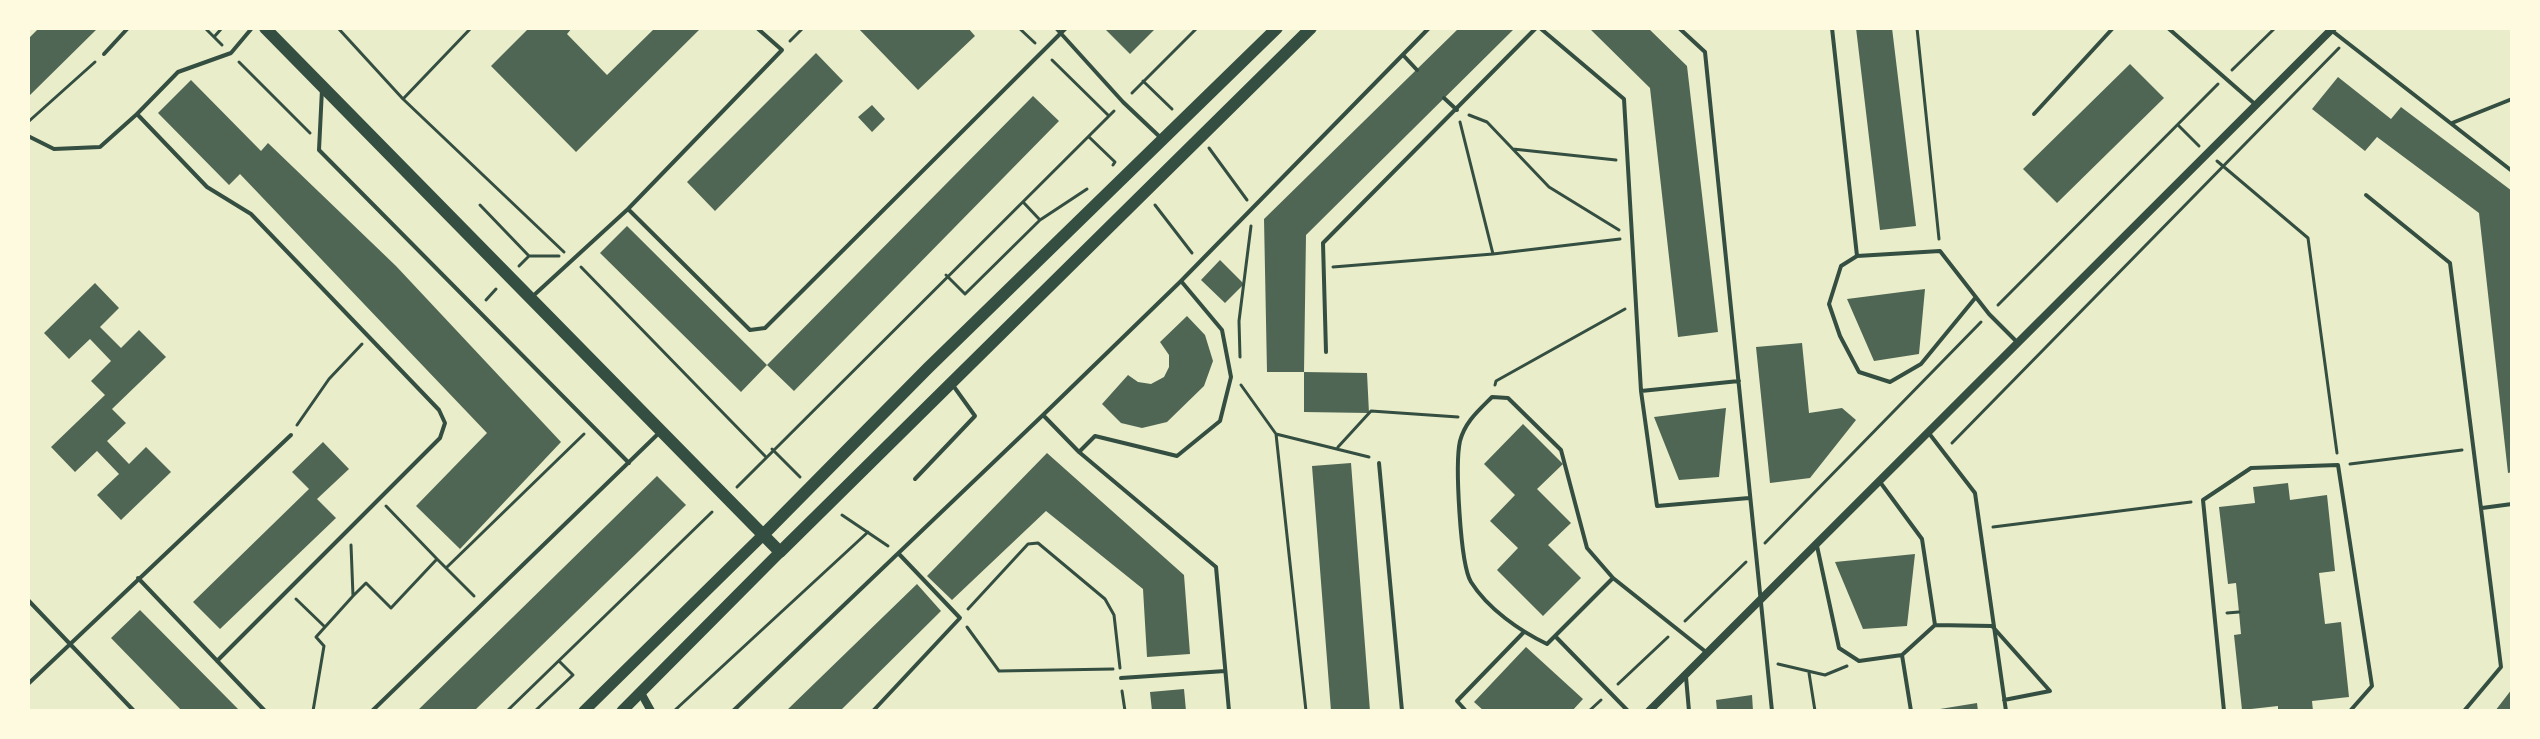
<!DOCTYPE html>
<html>
<head>
<meta charset="utf-8">
<style>
	body { margin:0 }
	#map { position:relative; width:2540px; height:739px; overflow:hidden; background:#e9edc9; font-family:"Libre Baskerville",serif }
	canvas { display:block }
	.frame { position:absolute; inset:0; border:30px solid #fefae0; pointer-events:none }
</style>
</head>
<body>
<div id="map">
<canvas width="2540" height="739"></canvas>
<div class="frame"></div>
</div>
<script>
const g = document.querySelector('canvas').getContext('2d');
g.lineJoin = 'round';
function paint(path, color) {
  g.fillStyle = color;
  g.fill(path, 'evenodd');
}
function trace(path, color, width, dash) {
  g.strokeStyle = color;
  g.lineWidth = width;
  g.lineCap = dash ? 'butt' : 'round';
  g.setLineDash(dash || []);
  g.stroke(path);
}
const building = new Path2D(`
	M39,28H98L28,97V39Z
	M529,28H572L567,34L607,75L655,28H701L576,152L491,66Z
	M858,28H968L975,36L918,90Z
	M1104,28H1156L1130,54Z
	M1459,28H1515L1306,235L1304,372L1367,373L1369,413L1304,412V372H1267L1264,219Z
	M1589,28H1648L1687,66L1718,332L1678,337L1650,88Z
	M1856,28H1892L1916,226L1880,230Z
	M816,53L843,81L715,211L687,182Z
	M2130,64L2164,98L2057,203L2023,169Z
	M2338,77L2391,119L2401,107L2512,191V472L2508,473L2479,213L2377,137L2365,151L2312,109Z
	M191,80L261,151L268,143L396,266L561,442L460,549L416,506L487,433L240,174L229,185L158,113Z
	M1033,96L1059,121L794,391L767,365Z
	M872,105L885,119L872,132L858,117Z
	M627,226L767,365L741,392L600,253Z
	M1220,260L1244,284L1225,303L1201,280Z
	M95,283L119,308L100,327L121,348L139,330L166,357L112,409L126,423L107,441L129,464L146,447L171,472L121,520L97,495L119,474L97,451L75,472L51,447L105,395L91,381L111,361L90,339L69,359L44,333Z
	M1925,289L1919,354L1874,361L1847,299Z
	M1187,316L1205,335L1213,361L1204,386L1167,422L1142,428L1121,423L1102,404L1128,375L1138,382L1151,384L1164,377L1169,367V355L1160,342Z
	M1802,343L1809,413L1842,408L1856,420L1810,478L1770,483L1756,347Z
	M1726,408L1719,477L1679,480L1654,417Z
	M1523,424L1563,464L1537,489L1571,523L1548,545L1581,578L1543,616L1497,570L1518,548L1490,521L1515,495L1484,464Z
	M323,442L349,469L317,499L336,518L220,629L193,602L309,489L292,472Z
	M1047,453L1184,575L1190,654L1147,657L1143,589L1046,511L952,600L927,576Z
	M1351,463L1370,711H1331L1312,466Z
	M657,476L686,505L639,551L474,711H417Z
	M2288,483L2290,500L2327,495L2335,571L2319,573L2325,624L2341,622L2349,697L2312,701L2313,711H2278V706L2242,710L2234,635L2241,634L2239,612L2236,583L2228,584L2219,507L2255,503L2253,487Z
	M1915,554L1907,626L1863,629L1835,562Z
	M917,584L941,611L840,711H786Z
	M140,610L240,711H182L111,638Z
	M1526,647L1583,699L1572,711H1484L1474,702Z
	M1184,689L1186,711H1152L1150,692Z
	M2512,689V711H2495Z
	M1752,695L1753,711H1717L1716,700Z
	M1977,703L1978,711H1940V709Z`);
const path = new Path2D(`
	M205,28L222,45
	M338,28L403,99L564,252
	M1019,28L1035,43
	M1917,28L1939,239
	M214,37L222,28
	M790,41L803,28
	M1052,60L1109,116
	M239,62L310,133
	M2232,70L2275,28
	M1143,81L1172,109
	M1132,93L1197,28
	M403,99L471,28
	M1469,115L1487,122L1549,187L1619,230
	M28,122L95,62
	M1460,122L1493,254L1620,239
	M2179,126L2199,146
	M1089,137L1115,162L1113,165
	M1209,148L1247,200
	M1513,149L1616,160
	M2217,161L2308,238L2337,453
	M480,205L529,256
	M1155,205L1192,253
	M1040,220L1087,189
	M519,266L529,256H559
	M581,267L765,456
	M1333,267L1493,254
	M946,275L965,294L1040,220L1024,203
	M486,300L496,289
	M1998,305L2218,84
	M1240,357L1239,321L1251,226
	M1241,385L1276,434L1306,711
	M1495,385L1496,381L1625,309
	M297,425L329,379L362,344
	M1276,434L1369,457
	M1952,443L2339,48
	M1338,447L1371,411L1458,417
	M772,449L800,477
	M2350,464L2462,450
	M737,487L1114,111
	M842,515L888,546
	M1993,527L2191,502
	M1765,543L1981,322
	M437,559L474,596
	M446,568L584,434
	M353,596L366,583L391,608L437,559L386,506
	M296,599L325,627
	M968,609L1028,544L1038,543L1105,599L1114,615L1120,668
	M2227,613L2239,612
	M1685,621L1746,562
	M967,627L999,671L1113,669
	M1778,664L1825,675L1847,666
	M1809,673L1815,711
	M1618,684L1668,637
	M1122,691L1125,711
	M313,711L324,646L316,637L353,596L351,545
	M507,711L712,512
	M535,711L573,675L559,661
	M674,711L868,532
	M1589,711L1601,700`);
const service = new Path2D(`
	M1056,28L1123,102L1161,138
	M1540,28L1624,99L1641,391
	M1679,28L1705,52L1772,711
	M1832,28L1857,256L1940,251L1989,314L2018,343
	M2168,28L2256,105
	M2331,30L2512,171
	M104,54L128,28
	M1403,55L1417,70
	M322,89L319,150L629,463
	M1444,98L1457,110
	M2034,114L2113,28
	M2452,123L2512,99
	M28,136L54,149L100,147L137,114
	M2366,195L2450,263L2501,667L2464,711
	M628,209L750,330L765,328L1066,28
	M1857,256L1841,266L1829,304L1840,336L1859,372L1890,382L1921,364L1976,297
	M1181,281L1429,28
	M533,296L628,209L782,50L757,28
	M1326,352L1323,243L1536,28
	M1739,381L1641,391L1657,506L1749,498
	M1043,415L1181,281L1222,330L1231,377L1220,421L1177,456L1095,436L1079,452
	M1928,432L1975,493L2006,711
	M1379,463L1402,711
	M915,479L975,416L952,384
	M1880,482L1922,539L1935,625
	M2482,508L2512,504
	M1817,546L1839,648L1859,661L1902,655L1935,625L1992,626L2050,691L2004,700
	M138,578L265,711
	M1613,578L1547,644C1520,631 1488,609 1471,582C1460,564 1455,463 1460,441C1465,422 1478,411 1492,397L1508,398L1561,450L1587,548L1613,578L1706,652
	M28,600L134,711
	M1555,636L1628,711
	M1902,655L1911,711
	M217,661L440,438L445,423L439,410L251,214L207,187L137,114L178,72L231,53L252,28
	M1686,677L1689,711
	M1121,678L1225,671
	M28,684L291,435
	M372,711L660,432
	M733,711L1043,415L1079,452L1216,567L1229,711
	M873,711L960,618L899,554
	M1466,711L1457,701L1523,633
	M2224,711L2203,500L2251,468L2338,465L2372,686L2350,711`);
const minor = new Path2D(`
	M641,693L651,711
	M1649,711L2333,28`);
const tertiary = new Path2D(`
	M584,711L763,535
	M622,711L780,552`);
const secondary = new Path2D(`
	M265,28L780,552L1311,28
	M763,535L928,368L1277,28`);
paint(building, '#4f6655');
trace(path, '#344e41', 3);
trace(service, '#344e41', 4);
trace(minor, '#344e41', 8);
trace(tertiary, '#344e41', 11);
trace(secondary, '#344e41', 12);
</script>
</body>
</html>
